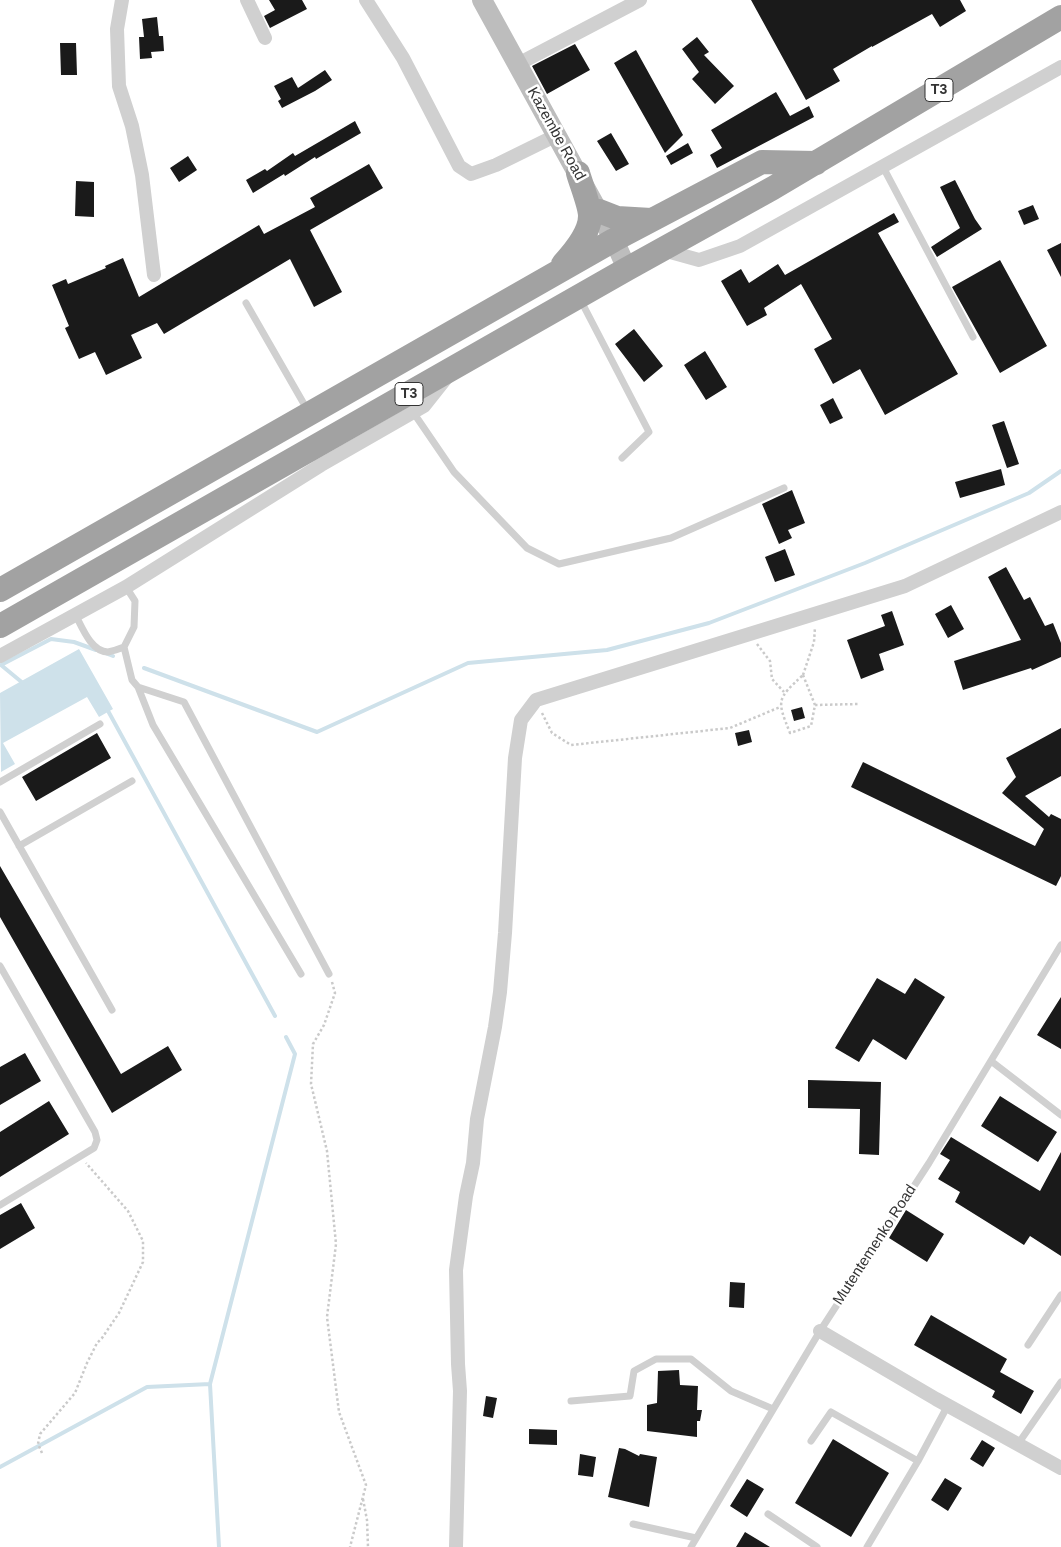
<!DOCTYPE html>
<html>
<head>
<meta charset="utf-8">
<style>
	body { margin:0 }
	canvas { display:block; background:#fff }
</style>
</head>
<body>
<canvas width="1061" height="1547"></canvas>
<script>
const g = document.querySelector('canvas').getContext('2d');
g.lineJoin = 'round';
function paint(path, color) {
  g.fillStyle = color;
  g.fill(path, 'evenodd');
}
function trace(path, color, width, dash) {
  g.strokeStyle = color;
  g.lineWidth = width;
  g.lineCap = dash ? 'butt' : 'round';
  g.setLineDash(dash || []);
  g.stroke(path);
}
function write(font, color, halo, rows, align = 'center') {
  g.font = font + ' Arial,sans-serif';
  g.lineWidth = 5;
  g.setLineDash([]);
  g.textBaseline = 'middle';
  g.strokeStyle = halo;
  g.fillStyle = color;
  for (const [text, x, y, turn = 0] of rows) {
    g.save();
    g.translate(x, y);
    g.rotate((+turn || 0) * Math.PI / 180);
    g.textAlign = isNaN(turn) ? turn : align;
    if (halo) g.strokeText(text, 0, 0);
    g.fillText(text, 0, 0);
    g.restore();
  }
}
const water = new Path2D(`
	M79,649L113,709L99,717L87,697L3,743L15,764L1,772L0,693Z`);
const stream = new Path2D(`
	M105,653L113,656
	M144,668L317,732L468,663L607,650L709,623L865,563L1029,493L1061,471
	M24,684L1,665L51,639L74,642L96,650
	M107,709L275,1016
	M0,1467L147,1387L210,1384
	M219,1547L210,1384L295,1054L286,1037`);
const building = new Path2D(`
	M269,0H302L307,9L270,28L264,16L275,10Z
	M751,0H960L966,11L940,27L932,14L872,47V46L833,69L840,81L806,100Z
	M157,17L159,36H163L164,51L151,52L152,58L140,59L139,37H144L142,19Z
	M697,37L709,52L704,55L734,86L715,104L692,79L699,72L682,49Z
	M60,43H76L77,75H61Z
	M575,44L590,70L547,94L532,66Z
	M636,50L683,135L665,153L614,63Z
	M325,70L332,80L315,91L282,108L278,101L281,99L274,86L292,77L298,88Z
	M776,92L790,116L809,106L814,117L717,168L710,155L722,148L711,130Z
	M355,121L361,133L316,159L315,157L285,176L284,174L253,193L246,180L265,169L267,171L293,153L295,156Z
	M611,133L629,164L616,171L597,141Z
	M688,143L693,153L671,165L666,156Z
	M188,156L197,170L179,182L170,168Z
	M369,164L383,188L310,230L342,292L314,307L290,259L164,334L157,323L131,335L142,358L106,375L95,352L79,359L65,328L69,326L52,285L66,279L68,284L106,268L105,266L123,258L139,297L259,225L264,234L315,207L310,198Z
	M955,180L975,219L982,229L937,257L931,247L960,228L940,187Z
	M76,181L94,182V217L75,216Z
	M1033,205L1039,219L1024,225L1018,211Z
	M894,213L899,222L878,233L958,374L885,415L860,369L833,384L814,349L832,339L801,284L764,308L767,315L747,326L721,281L741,269L749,283L778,264L785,275Z
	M1061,243V277L1047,250Z
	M1000,260L1047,346L1000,373L952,287Z
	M634,329L663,366L644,382L615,344Z
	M705,351L727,387L706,400L684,365Z
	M833,398L843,418L830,424L820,405Z
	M1004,421L1019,464L1007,468L992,425Z
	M1001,469L1005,485L960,498L955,482Z
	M792,490L805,523L788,530L792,538L779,544L762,504Z
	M785,549L795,575L775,582L765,557Z
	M1006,567L1024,600L1030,597L1045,626L1053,623L1061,643V657L1032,670L1031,668L963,690L954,661L1021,640L988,577Z
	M951,605L964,629L948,638L935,614Z
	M892,611L904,645L879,654L884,670L861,679L847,640L885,626L881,615Z
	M802,707L805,718L794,721L791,710Z
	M1061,728V776L1025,796L1049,817L1051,814L1061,819V876L1056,886L851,787L863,762L1035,846L1044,829L1002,793L1016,777L1006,758Z
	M749,730L752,742L738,746L735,733Z
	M97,733L111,758L36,801L22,777Z
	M0,866L121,1074L168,1046L182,1070L112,1113L0,917Z
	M877,978L905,994L915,978L945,997L906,1060L873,1039L859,1062L835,1048Z
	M1061,997V1049L1037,1035Z
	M25,1053L41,1081L0,1105V1067Z
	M808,1080L881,1082L879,1155L859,1154L860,1109L808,1108Z
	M1000,1096L1057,1132L1038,1162L981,1126Z
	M49,1101L69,1134L0,1177V1132Z
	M951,1137L1040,1191L1061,1152V1256L1030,1236L1024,1245L955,1202L960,1192L938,1179L950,1160L940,1154Z
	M21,1203L35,1228L0,1249V1215Z
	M906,1210L944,1234L927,1262L889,1238Z
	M730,1282L745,1283L744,1308L729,1307Z
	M931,1315L1007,1359L1000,1372L1034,1391L1021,1414L992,1397L995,1391L914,1345Z
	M679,1370L680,1385L698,1386L697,1410H702L700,1421H697V1437L647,1431V1405L657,1403L658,1371Z
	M486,1396L497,1398L493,1418L483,1416Z
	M529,1429L557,1430V1445L529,1444Z
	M833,1439L889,1473L851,1537L795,1503Z
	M982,1440L995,1448L983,1467L970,1459Z
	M619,1448L625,1449L639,1456L640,1454L657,1457L649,1507L608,1497Z
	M580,1454L596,1457L593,1477L578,1475Z
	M945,1478L962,1488L948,1511L931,1500Z
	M747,1479L764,1489L747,1517L730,1506Z
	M745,1532L770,1547H736Z`);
const path = new Path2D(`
	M757,644L770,661L772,679L784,692
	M803,675L815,705L811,726L790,733C777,700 776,700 803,675Z
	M803,675L814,642L815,627
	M815,705L858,704
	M542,713L552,733L571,745L730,728L780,707
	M332,982L335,993L324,1025L313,1044L311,1084L327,1151L336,1244L327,1317L339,1412L366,1485L350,1547
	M42,1453L38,1444L40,1434L75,1393L87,1363L97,1343L102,1338L119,1313L143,1262V1241L128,1211L86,1163
	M363,1499L367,1520L368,1547`);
const service = new Path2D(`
	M883,167L973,337
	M580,299L649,432L622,458
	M246,303L308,411
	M413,412L454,472L527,548L559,564L671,538L784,488
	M126,587L135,601L134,627L124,647L132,680L138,687L184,702L329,974
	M75,614C82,627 91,652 108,652C113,651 119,649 124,647
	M138,687L153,725L301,974
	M0,782L100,724
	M0,812L112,1010
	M19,846L132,781
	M0,966L95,1132L97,1140L94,1148L0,1205
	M991,1061L1061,1115
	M1028,1345L1061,1295
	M571,1401L630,1396L634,1371L656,1359H691L731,1391L773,1409
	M811,1441L831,1412L918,1461L948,1405
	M1018,1444L1061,1382
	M768,1514L817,1547
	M633,1524L696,1538
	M691,1547L820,1331L929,1163L1061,945
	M867,1547L918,1461`);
const minor = new Path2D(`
	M122,0L117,29L119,86L132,126L142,175L154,275
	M247,0L265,38
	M366,0L403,58L459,166L471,174L496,165L557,135
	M518,64L640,0
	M663,250L699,260L740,246L1061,67
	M0,656L126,587L321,465L424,406L447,377
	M820,1331L936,1399L1061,1468
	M456,1547L460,1391L458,1364L456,1270L466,1196L473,1163L477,1119L495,1027L500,992L505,933L515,758L521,720L536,700L905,586L1061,512`);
const secondary = new Path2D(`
	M482,0L614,240L627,269`);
const trunk = new Path2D(`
	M599,211L617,218L651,220
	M563,264C574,252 590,233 590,216C590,206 581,184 578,173
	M0,590L614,240L762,162L816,163
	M0,626L627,269L773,188L1061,17`);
const shields = [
	[939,90,28],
	[409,394,28]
];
const shieldNames = [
	["T3",939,90],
	["T3",409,394]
];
const streetNames = [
	["Kazembe Road",556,134,61],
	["Mutentemenko Road",875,1245,-57]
];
paint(water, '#cee1ea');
trace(stream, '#cee1ea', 4);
paint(building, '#1a1a1a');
trace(path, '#cacaca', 2.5, [2.5, 2.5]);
trace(service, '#d0d0d0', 7);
trace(minor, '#d0d0d0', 14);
trace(secondary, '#bdbdbd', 20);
trace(trunk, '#a2a2a2', 24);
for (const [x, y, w] of shields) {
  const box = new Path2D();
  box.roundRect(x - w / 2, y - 11.5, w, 23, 4);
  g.fillStyle = '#fff';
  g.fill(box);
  trace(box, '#333', 1);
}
write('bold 14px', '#333', null, shieldNames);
write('15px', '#333', '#fff', streetNames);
</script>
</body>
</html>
